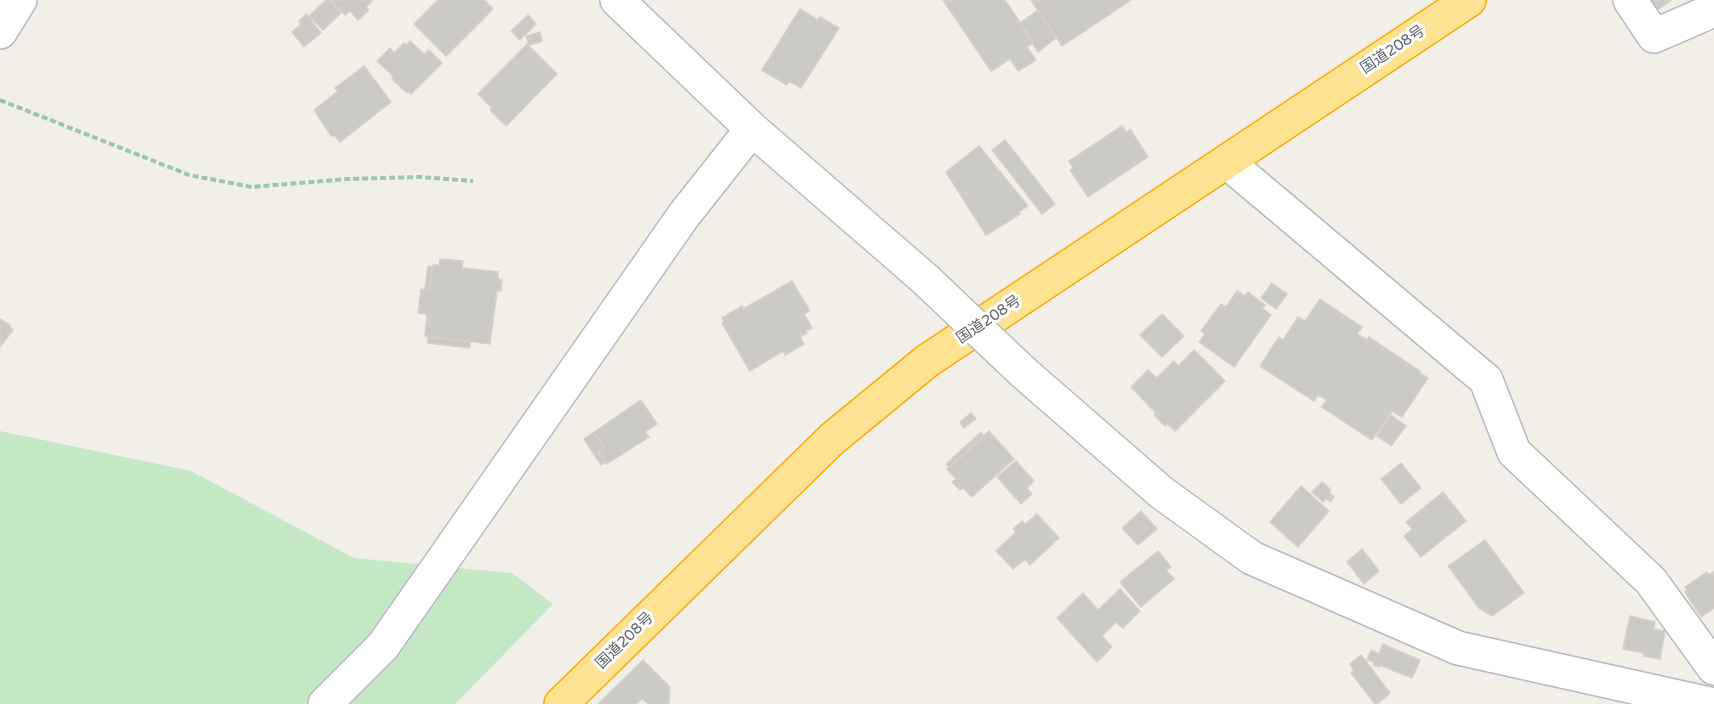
<!DOCTYPE html>
<html>
<head>
<meta charset="utf-8">
<style>
	body { margin:0 }
	canvas { display:block; background:#f1efe8 }
</style>
</head>
<body>
<canvas width="1714" height="704"></canvas>
<script>
const g = document.querySelector('canvas').getContext('2d');
g.lineJoin = 'round';
function paint(path, color) {
  g.fillStyle = color;
  g.fill(path, 'evenodd');
}
function trace(path, color, width, dash) {
  g.strokeStyle = color;
  g.lineWidth = width;
  g.lineCap = dash ? 'butt' : 'round';
  g.setLineDash(dash || []);
  g.stroke(path);
}
function write(font, color, halo, rows, align = 'center') {
  g.font = font + ' "Varela Round","Noto Sans JP",sans-serif';
  g.lineWidth = 6;
  g.setLineDash([]);
  g.textBaseline = 'middle';
  g.strokeStyle = halo;
  g.fillStyle = color;
  for (const [text, x, y, turn = 0] of rows) {
    g.save();
    g.translate(x, y);
    g.rotate((+turn || 0) * Math.PI / 180);
    g.textAlign = isNaN(turn) ? turn : align;
    if (halo) g.strokeText(text, 0, 0);
    g.fillText(text, 0, 0);
    g.restore();
  }
}
const green = new Path2D(`
	M0,431L191,471L354,558L512,573L553,604L455,704H0Z`);
const building = new Path2D(`
	M326,0H329L341,13L323,30L309,16Z
	M330,0H373L366,7L369,10L358,20L350,11L345,15Z
	M438,0H484L493,9L446,56L414,24Z
	M943,0H1005L1034,43L1027,47L1036,60L1018,71L1010,59L991,71Z
	M1031,0H1131L1062,46Z
	M1636,0H1672L1647,17Z
	M800,9L818,20L820,17L839,28L801,88L789,81L787,85L762,70Z
	M1038,10L1056,38L1038,52L1020,23Z
	M306,14L321,33L304,47L292,32L301,24L299,21Z
	M528,15L536,24L520,40L511,31Z
	M540,32L542,41L529,45L526,36Z
	M410,41L424,54L429,50L442,63L411,94L408,91L407,93L392,79L394,77L377,61L390,48L394,53L404,43L406,45Z
	M527,44L557,74L506,126L490,110L492,108L478,94Z
	M364,66L391,102L340,142L334,135L332,137L314,110L338,91L335,88Z
	M1122,126L1126,132L1130,129L1148,157L1088,197L1070,170L1073,168L1069,161Z
	M1005,140L1055,204L1042,214L992,150Z
	M979,146L1028,206L1019,212L1020,214L986,235L946,172Z
	M440,259L463,261L462,268L498,272V279L502,280L501,291H497L490,344L425,336L427,314L418,313L421,289L430,290L433,265H439Z
	M428,266L432,267L430,290L425,289Z
	M792,281L810,311L804,314L812,328L806,331L807,333L800,337L804,344L785,355L783,351L750,371L722,323L724,322L722,318L742,306L743,309Z
	M1272,283L1287,294L1276,309L1261,298Z
	M1237,291L1245,296L1248,292L1265,305L1262,308L1271,315L1234,367L1199,342L1205,334L1201,331L1221,304L1226,307Z
	M1320,299L1362,327L1357,334L1367,340L1369,337L1420,371L1418,372L1428,378L1402,417L1392,411L1372,440L1322,407L1327,400L1318,395L1314,401L1260,366L1279,337L1283,340L1298,317L1305,321Z
	M1162,314L1184,336L1162,357L1140,335Z
	M0,319L10,325L9,326L13,330L0,347Z
	M428,337L470,342V348L428,343Z
	M1194,350L1225,381L1175,431L1168,424L1165,426L1154,415L1156,413L1131,387L1148,370L1157,378L1174,361L1178,366Z
	M641,400L657,424L645,432L649,437L606,464L598,451L604,447L594,432Z
	M971,413L976,419L964,428L960,422Z
	M1391,415L1406,426L1391,446L1377,436Z
	M989,431L1014,459L972,497L963,488L960,490L952,482L956,479L947,469Z
	M594,432L604,447L598,451L605,462L601,465L584,439Z
	M981,432L984,436L950,468L946,464Z
	M1016,461L1034,481L1027,488L1032,494L1021,504L997,477Z
	M1401,463L1421,488L1401,504L1381,479Z
	M1322,482L1331,490L1329,492L1334,497L1330,502L1326,498L1323,502L1312,492Z
	M1301,486L1329,511L1298,547L1270,522Z
	M1443,492L1466,521L1421,557L1404,536L1412,529L1406,522Z
	M1141,511L1157,529L1138,545L1122,528Z
	M1037,514L1059,538L1030,565L1025,559L1013,569L996,551L1016,532L1013,529L1022,521L1025,524Z
	M1485,540L1524,593L1492,616L1479,608L1448,566Z
	M1362,549L1379,571L1364,584L1347,562Z
	M1158,551L1171,567L1166,570L1174,579L1141,607L1120,582Z
	M1707,572L1709,575L1714,572V608L1701,617L1685,592L1687,590L1685,587Z
	M1120,589L1140,611L1123,628L1116,622L1102,636L1112,647L1097,662L1057,618L1083,593L1098,610Z
	M1630,616L1655,622L1654,629L1665,631L1660,659L1643,656L1644,653L1623,649Z
	M1383,644L1420,660L1412,678L1380,665L1379,667L1373,665L1374,662L1367,660L1371,650L1379,654Z
	M1361,655L1390,693L1377,704H1375L1351,673L1354,670L1350,664Z
	M643,660L670,687L669,704H649L642,699L636,704H598Z`);
const path = new Path2D(`
	M0,100L189,175L252,187L346,179L420,177L473,181`);
const street = new Path2D(`
	M1630,0L1654,36L1714,10
	M0,32L20,0
	M1227,162L1486,380L1514,452L1651,581L1714,668`);
const secondary = new Path2D(`
	M617,0L752,129L925,279
	M1023,372L1162,493L1252,558L1458,648L1710,704
	M325,704L383,646L684,215L752,129`);
const highway = new Path2D(`
	M561,704L832,439L927,361L1469,0`);
const secondaryBridge = new Path2D(`
	M925,279L1023,372`);
const streetNames = [
	["国道208号",1393,50,-34],
	["国道208号",989,320,-34],
	["国道208号",625,641,-44]
];
paint(green, '#c5e8c5');
paint(building, '#cccac5');
trace(building, '#d6d1c6', 1.5);
trace(street, '#b5b8bc', 36);
trace(secondary, '#b6babf', 36);
trace(highway, '#f9ab00', 36);
trace(path, '#9cc7a9', 4, [6, 3]);
trace(street, '#fff', 33);
trace(secondary, '#fff', 33);
trace(highway, '#fde293', 33);
trace(secondaryBridge, '#b6babf', 36, []);
trace(secondaryBridge, '#fff', 33);
write('15px', '#5f6368', '#fff', streetNames);
</script>
</body>
</html>
